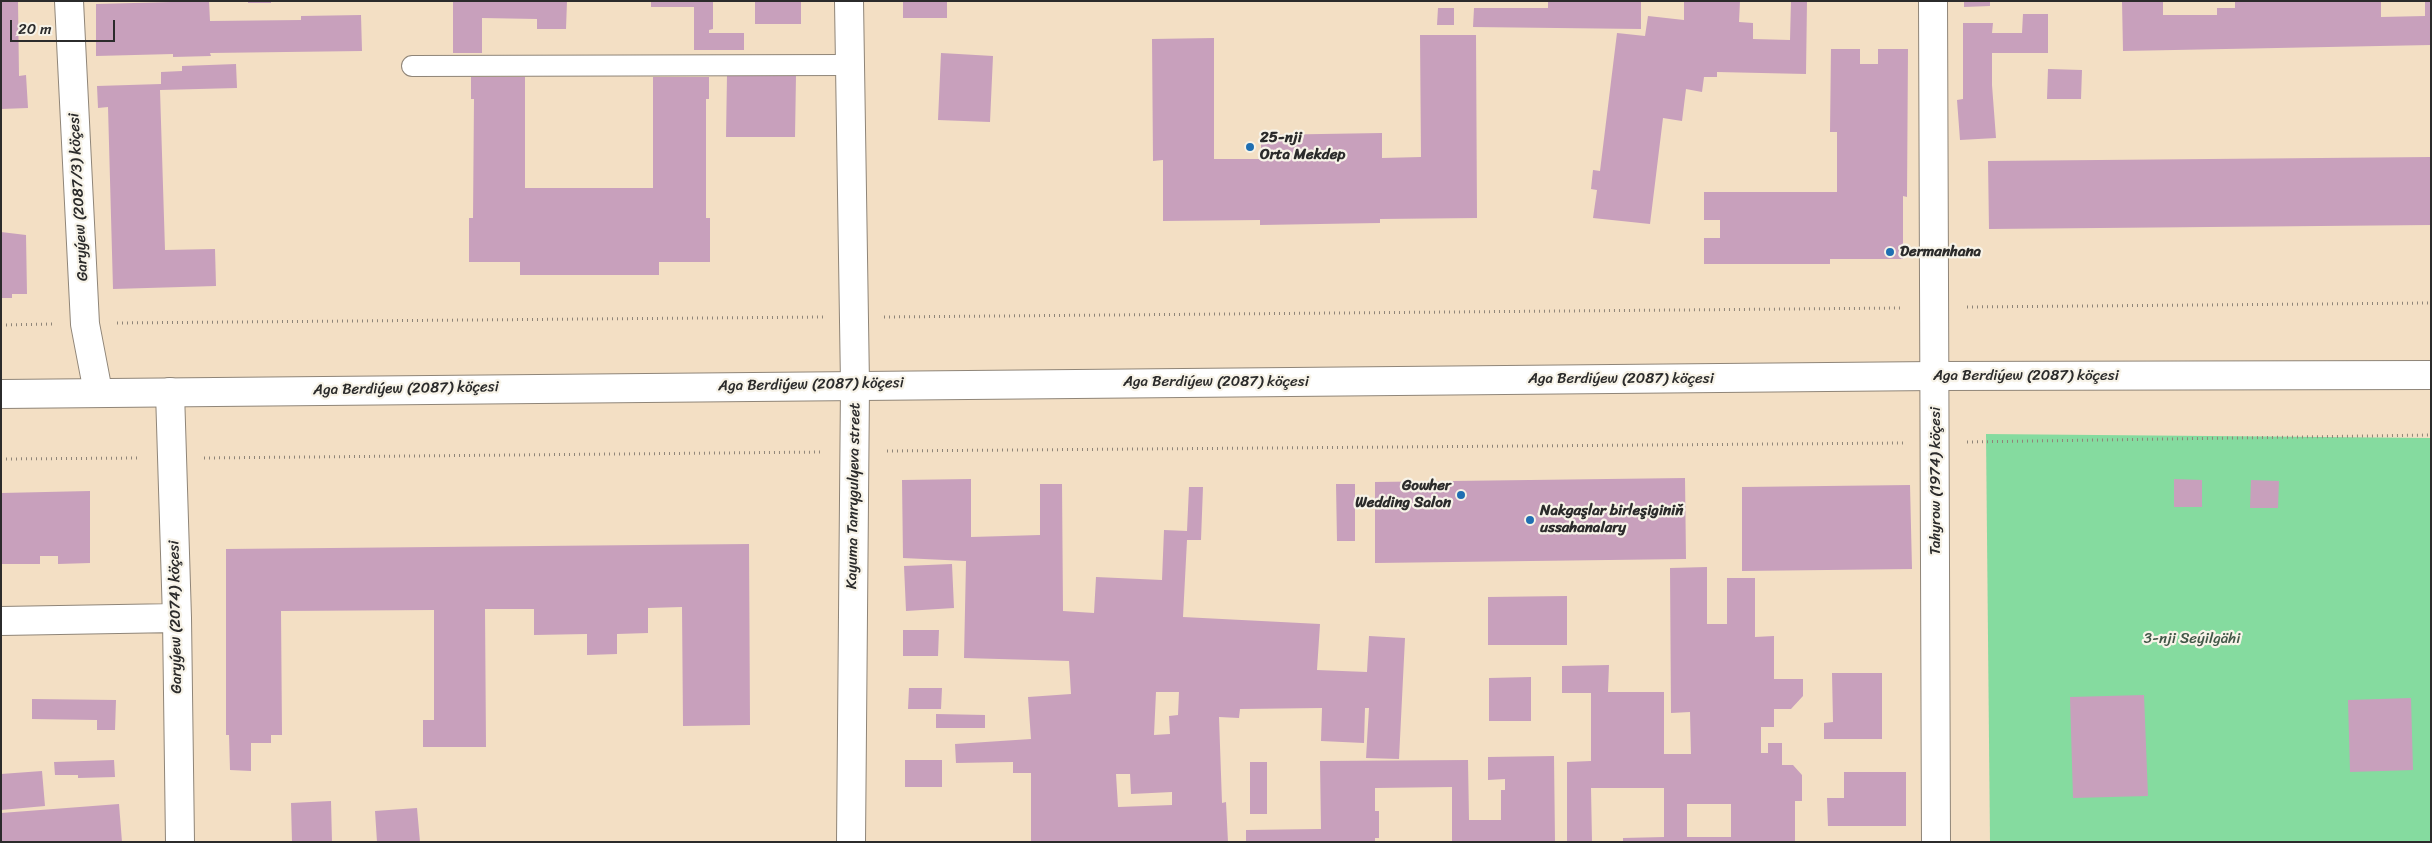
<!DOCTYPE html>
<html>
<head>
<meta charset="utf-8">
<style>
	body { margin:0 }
	#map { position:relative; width:2432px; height:843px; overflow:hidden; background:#f3dfc4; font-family:Sriracha,sans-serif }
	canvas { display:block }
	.frame { position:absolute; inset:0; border:2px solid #2b2b2b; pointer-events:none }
	.scale { position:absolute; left:10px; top:20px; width:105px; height:22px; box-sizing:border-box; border:2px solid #2b2b2b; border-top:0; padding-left:6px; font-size:15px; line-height:18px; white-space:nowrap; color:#2b2b2b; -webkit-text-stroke:4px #f7f3e8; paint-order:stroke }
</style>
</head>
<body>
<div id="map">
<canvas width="2432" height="843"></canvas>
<div class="frame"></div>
<div class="scale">20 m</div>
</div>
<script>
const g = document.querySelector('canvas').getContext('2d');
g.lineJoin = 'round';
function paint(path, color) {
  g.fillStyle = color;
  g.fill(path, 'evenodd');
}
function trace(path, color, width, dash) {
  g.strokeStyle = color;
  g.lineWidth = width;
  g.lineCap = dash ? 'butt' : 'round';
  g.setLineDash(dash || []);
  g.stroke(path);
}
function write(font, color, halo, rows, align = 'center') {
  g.font = font + ' Sriracha,sans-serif';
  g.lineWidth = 4.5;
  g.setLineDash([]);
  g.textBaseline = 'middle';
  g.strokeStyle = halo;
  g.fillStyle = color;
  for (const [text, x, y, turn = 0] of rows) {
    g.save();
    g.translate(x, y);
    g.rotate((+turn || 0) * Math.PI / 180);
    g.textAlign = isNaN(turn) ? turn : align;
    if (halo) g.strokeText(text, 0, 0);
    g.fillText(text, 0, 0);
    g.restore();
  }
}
const green = new Path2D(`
	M1986,434L2431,438V842H1990Z`);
const building = new Path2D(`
	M1,1H18L19,76L26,75L28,108L1,109Z
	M209,1L210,21L301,20V16L361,15L362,51L210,53L211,56L173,57V54L96,56V4Z
	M248,1H271V3H248Z
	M453,1H567L566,29H537V19L482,18V53H453Z
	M651,1H713V29L709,30V33H744V50H694V7H651Z
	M755,1H801V24H755Z
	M903,1H947V18H903Z
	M1548,1H1641V29L1473,27L1474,8H1548Z
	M1684,1H1740L1739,22L1753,23V39L1790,40L1791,1H1807L1806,74L1717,72V77H1704L1702,92L1686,89L1682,121L1663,118L1650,224L1593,218L1597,190L1591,189L1593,170L1600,171L1617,33L1645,36L1648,16L1684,20Z
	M1964,1H1990V6L1964,7Z
	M2122,1H2163V15H2217V8H2235V1H2381V17L2425,16V1H2431V45L2123,51Z
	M1438,8H1454V25H1437Z
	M2023,14H2048V53H1992V85L1996,138L1960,140L1957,100L1963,99V23H1993L1992,33H2022Z
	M1420,35H1476L1477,218L1380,219V223L1260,225V220L1163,221V160L1153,161L1152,39L1214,38V159H1261V135L1382,133V158L1421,157Z
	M1831,49H1860V64H1878V49H1908L1907,197L1903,196V259H1830V264H1704V238H1720V220H1704V192H1837V132H1830Z
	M941,53L993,56L990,122L938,120Z
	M236,64L237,88L160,90L165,250L215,249L216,286L113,289L108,107L98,108L97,86L161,84V72L182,71V66Z
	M2048,69L2082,70L2081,99H2047Z
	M727,75H796L795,137H726Z
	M471,77H525V188H653V77H709V99H706V218H710V262H659V275H520V262H469V218H473L474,99H471Z
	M2431,157V225L1989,229L1988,161Z
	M1,232L26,235L27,294H12V298H1Z
	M1685,478L1686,559L1375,563V482Z
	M971,479V537L1040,535V484H1062L1063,611L1094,613L1096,577L1162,580L1164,530L1187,531L1189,487H1203L1201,540H1187L1183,617L1320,624L1317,670L1367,672L1369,636L1405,638L1399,759L1366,758L1369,708H1365L1364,743L1321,741L1322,708L1240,709L1239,718L1219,717L1222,803L1226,802L1228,842H1031V773H1013V762L956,763L955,744L1031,739L1028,697L1071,694L1069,661L964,658L966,561L903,558L902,480ZM1156,692H1179L1178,715L1169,716L1170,734L1154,735ZM1116,774H1130L1131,794L1172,792V805L1118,807Z
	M2174,479L2202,480V507H2174Z
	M2251,480L2279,481L2278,508H2250Z
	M1336,484H1355V541H1337Z
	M1910,485L1912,569L1742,571V487Z
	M90,491V563L58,564V556H40V564H1V493Z
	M749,544L750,725L683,726L682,607L648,608V633L617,634V654L587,655V634L534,635V609H485L486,747H423V720H434V610L281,611L282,735H271V743H251V771L230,770L229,735H226V549Z
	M952,564L954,608L906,611L904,566Z
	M1707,567V624H1727V578H1755V637L1774,636V679H1803V696L1791,709H1774V727H1761V753H1768V743H1782V765H1793L1802,775V801H1795V842H1623V838L1664,837V788H1591L1592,842H1567V762L1591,761V693H1562V666L1609,665L1608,692H1664V754H1691L1690,712L1671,713L1670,568ZM1687,804H1731V837H1687Z
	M1567,596V645H1488V597Z
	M903,630H939L938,656H903Z
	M1832,673H1882V739H1824V723L1833,722Z
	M1531,677V721H1489V678Z
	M909,688H942L941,709H908Z
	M2144,695L2148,796L2073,798L2070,697Z
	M2411,698L2413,770L2350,772L2348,700Z
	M32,699L116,700L115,730H97V720L32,719Z
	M936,714L985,715V728H936Z
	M1554,756L1555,842H1452V787L1375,788V811H1379V838H1375V842H1246V830L1321,829L1320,761L1468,760L1469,820H1501V790H1505V779L1488,780V757Z
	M114,760L115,777L78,778V775H55L54,762Z
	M905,760H942V787H905Z
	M1250,762H1267V814H1250Z
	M42,771L45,806L1,810V774Z
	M1844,772H1906V826H1828L1827,798H1844Z
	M331,801L332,842H292L291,803Z
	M119,804L122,842H1V813Z
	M417,808L420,842H377L375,811Z`);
const path = new Path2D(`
	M1967,307L2431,303
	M884,317L1903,308
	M117,323L823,317
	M1,325L53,324
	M1967,442L2431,435
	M887,451L1903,443
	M204,458L823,452
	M1,459L141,458`);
const service = new Path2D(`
	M412,66L850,65`);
const minor = new Path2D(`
	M69,1L85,324L98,392
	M849,1L855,385L851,842
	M1933,1L1936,842
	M170,392L177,618L180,842
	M1,621L177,618`);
const tertiary = new Path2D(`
	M1,394L1935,376L2431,375`);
const markers = [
	[1250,147,5,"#1f6fb2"],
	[1890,252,5,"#1f6fb2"],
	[1461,495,5,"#1f6fb2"],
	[1530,520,5,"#1f6fb2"]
];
const poiNames = [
	["25-nji",1260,138],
	["Orta Mekdep",1260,155],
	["Dermanhana",1900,252],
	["Gowher",1451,486,"right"],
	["Wedding Salon",1451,503,"right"],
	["Nakgaşlar birleşiginiň",1540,511],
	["ussahanalary",1540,528]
];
const streetNames = [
	["Garyýew (2087/3) köçesi",79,197,-93],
	["Aga Berdiýew (2087) köçesi",2026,376],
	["Aga Berdiýew (2087) köçesi",1621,379],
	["Aga Berdiýew (2087) köçesi",1216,382],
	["Aga Berdiýew (2087) köçesi",811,385,-1],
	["Aga Berdiýew (2087) köçesi",406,389,-1],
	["Tahyrow (1974) köçesi",1936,481,-90],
	["Kayuma Tanrygulyeva street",854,496,-89],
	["Garyýew (2074) köçesi",176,617,-91]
];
const parkNames = [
	["3-nji Seýilgähi",2192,639]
];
paint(green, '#85db9f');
paint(building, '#c8a0bc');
trace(service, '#8f8578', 22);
trace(minor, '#8f8578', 30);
trace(tertiary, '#8f8578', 30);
trace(path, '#8f8578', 3, [1, 4]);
trace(service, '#fff', 20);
trace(minor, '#fff', 28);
trace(tertiary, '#fff', 28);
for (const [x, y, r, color] of markers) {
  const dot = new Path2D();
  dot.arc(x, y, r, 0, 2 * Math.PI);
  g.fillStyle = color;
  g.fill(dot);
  trace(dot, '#f7f3e8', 2);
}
write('bold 15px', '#2b2b2b', '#f7f3e8', poiNames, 'left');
write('15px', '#2b2b2b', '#f7f3e8', streetNames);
write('15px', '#425748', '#f7f3e8', parkNames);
</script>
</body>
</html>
